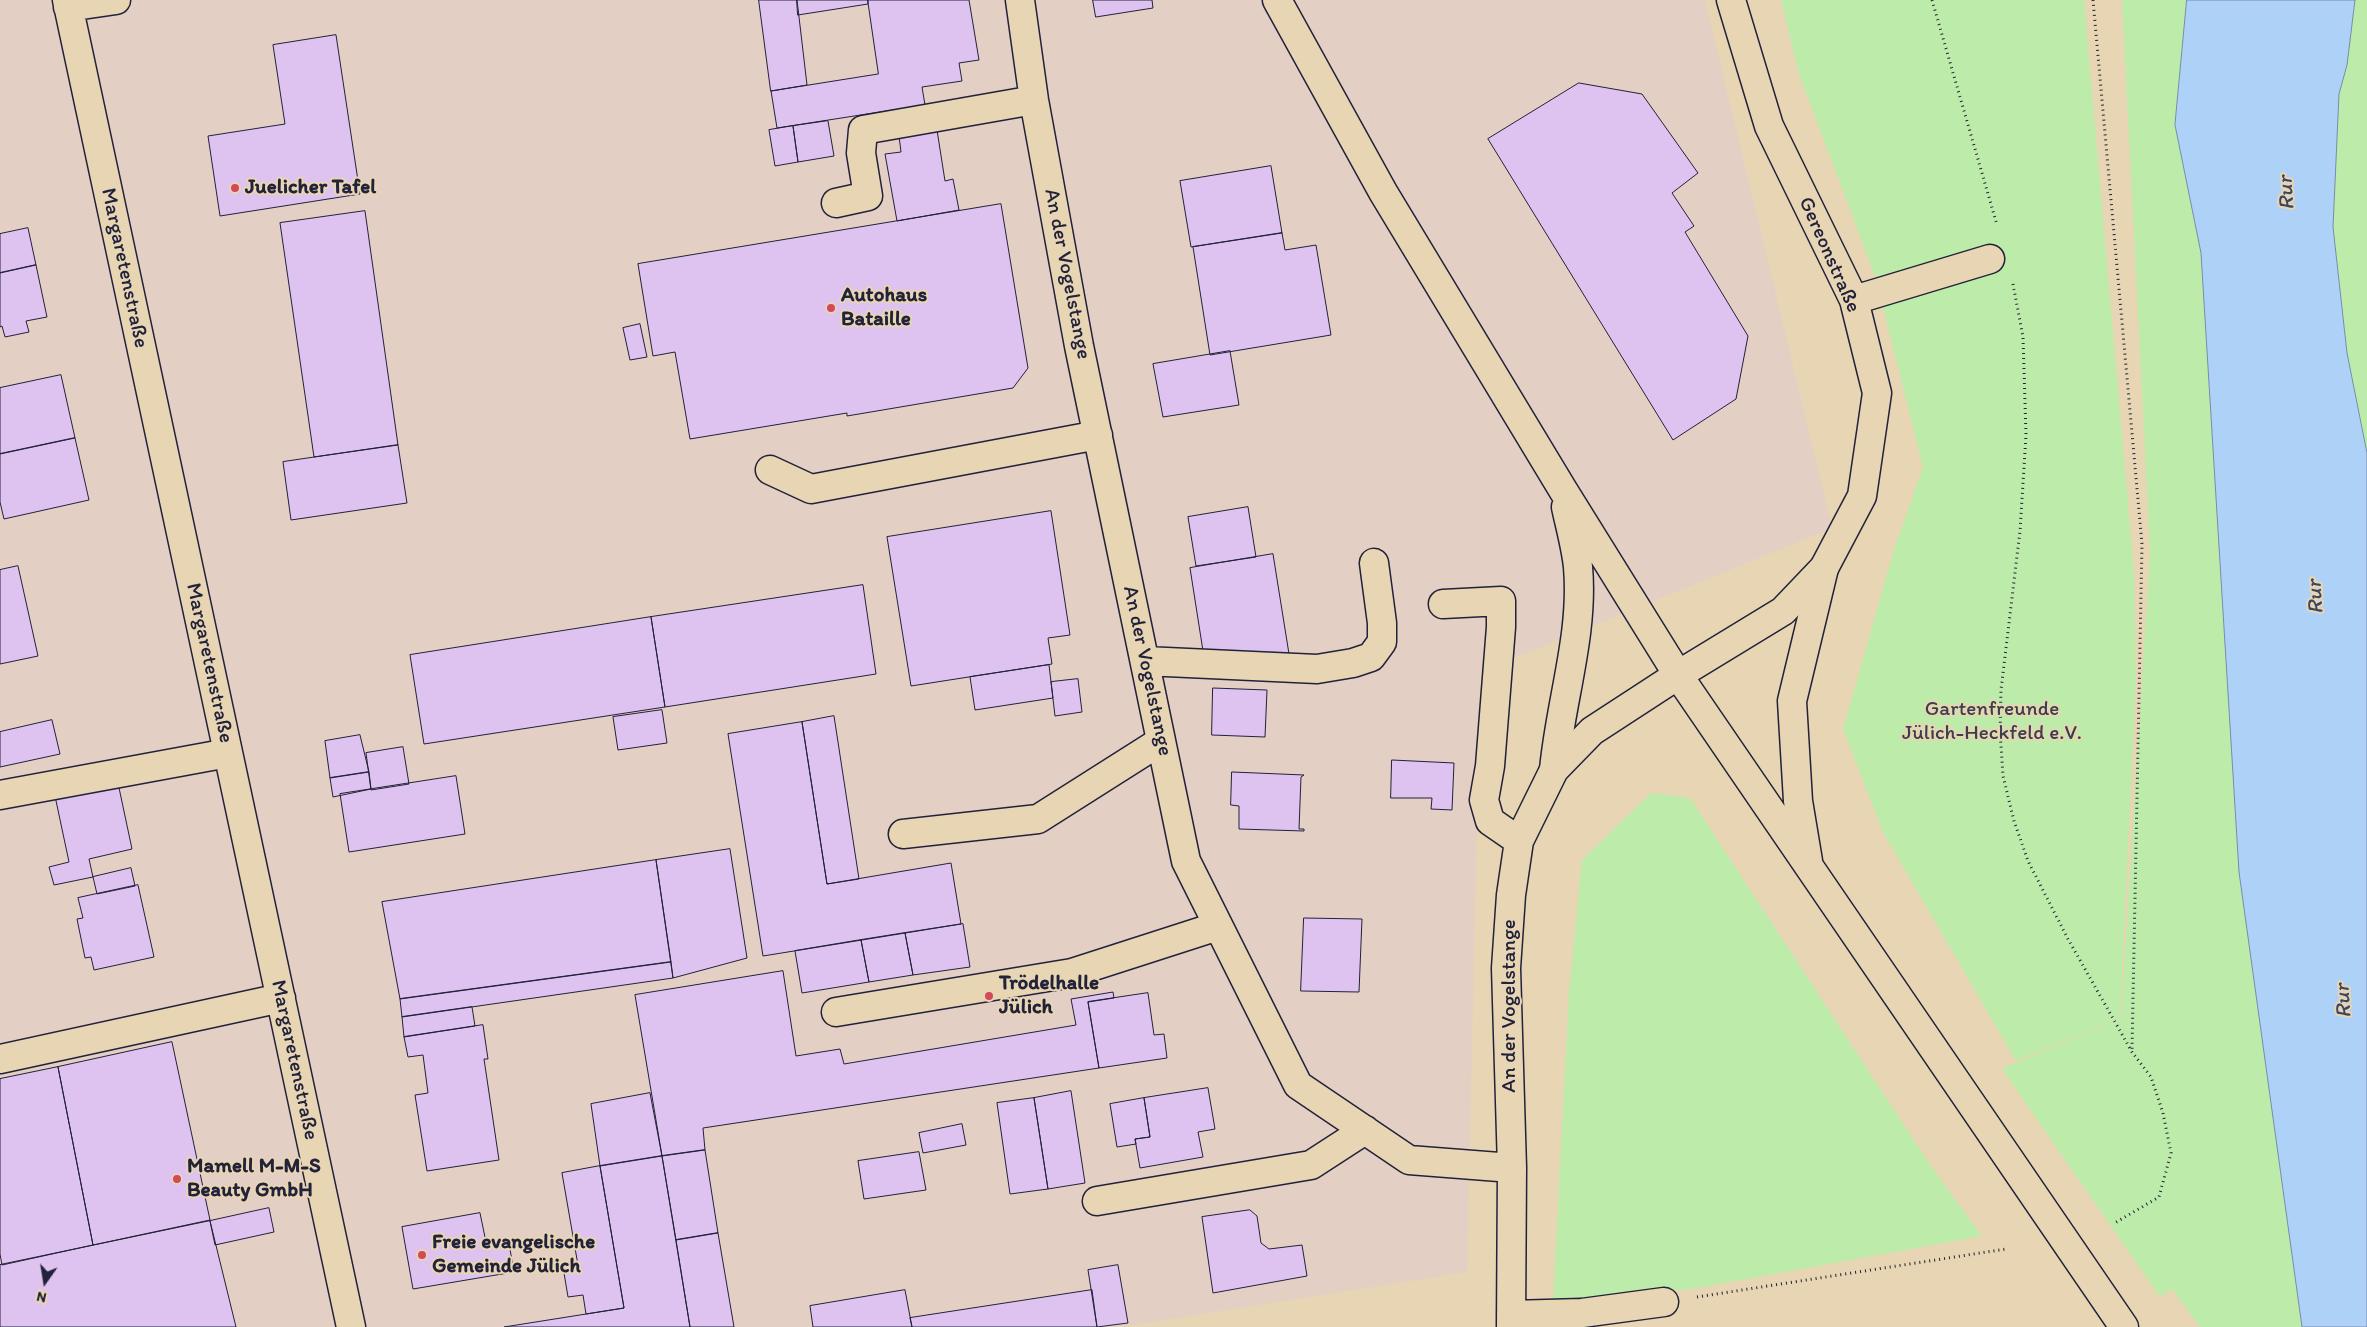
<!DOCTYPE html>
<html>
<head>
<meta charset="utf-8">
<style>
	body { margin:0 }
	#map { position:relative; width:2367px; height:1327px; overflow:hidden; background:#e7d5b3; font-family:Itim,sans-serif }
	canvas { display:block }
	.north { position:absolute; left:20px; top:1257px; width:50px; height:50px; -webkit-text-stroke:4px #e7d5b3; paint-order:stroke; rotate:193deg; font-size:14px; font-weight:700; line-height:20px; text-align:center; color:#22223b }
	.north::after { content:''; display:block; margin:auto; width:18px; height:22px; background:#22223b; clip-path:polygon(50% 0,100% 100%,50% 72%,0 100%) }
</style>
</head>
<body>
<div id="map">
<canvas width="2367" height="1327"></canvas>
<div class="north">N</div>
</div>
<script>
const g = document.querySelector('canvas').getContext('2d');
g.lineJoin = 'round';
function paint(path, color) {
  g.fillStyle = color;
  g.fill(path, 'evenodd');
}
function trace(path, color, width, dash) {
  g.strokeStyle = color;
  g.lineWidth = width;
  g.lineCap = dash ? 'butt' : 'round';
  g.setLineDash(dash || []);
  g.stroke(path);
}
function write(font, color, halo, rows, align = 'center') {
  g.font = font + ' Itim,sans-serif';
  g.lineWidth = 4;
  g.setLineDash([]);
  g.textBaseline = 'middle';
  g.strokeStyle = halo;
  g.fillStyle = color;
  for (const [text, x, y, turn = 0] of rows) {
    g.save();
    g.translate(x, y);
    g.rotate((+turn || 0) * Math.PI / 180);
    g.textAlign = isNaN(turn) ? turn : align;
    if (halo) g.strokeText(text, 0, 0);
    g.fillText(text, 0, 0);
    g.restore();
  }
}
const built = new Path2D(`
	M0,0H1705L1832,528L1480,672L1467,1272L1120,1327H0Z`);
const green = new Path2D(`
	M1781,0H2084L2134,573L2136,680L2120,1017L2016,1061L1883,832L1843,729L1893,553L1923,467L1876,279L1799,74Z
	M2122,0H2187L2175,125L2201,253L2239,872L2302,1327H2200L2172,1289L2160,1297L2002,1069L2121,1017L2150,552Z
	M2355,0H2367V453L2347,353L2333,227L2339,94L2347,65Z
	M1651,793L1690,798L1930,1165L1982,1236L1692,1289L1553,1300L1569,993L1582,860Z`);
const water = new Path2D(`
	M2187,0H2355L2347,65L2339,94L2333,227L2347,353L2367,453V1327H2302L2239,872L2201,253L2175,125Z`);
const building = new Path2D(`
	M759,0H797L807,85L771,91Z
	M797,0H868V4L798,15Z
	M868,0H969L979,60L959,63L962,81L922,87L925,105L777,128L771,91L878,74Z
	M1093,0H1152L1153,8L1096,17Z
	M336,35L360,194L220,216L208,136L285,124L273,45Z
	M1579,83L1642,94L1698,173L1672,193L1694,226L1685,232L1748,336L1736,399L1673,440L1488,139Z
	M828,121L834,156L798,162L793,126Z
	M793,126L798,162L775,166L769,130Z
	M937,130L945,181L953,179L959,210L897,221L885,154L901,152L899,136Z
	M1271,166L1282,233L1191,247L1180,181Z
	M1001,204L1028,368L1013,388L847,416V413L690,439L675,352L653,356L638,264Z
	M365,211L398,445L314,457L280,223Z
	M28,228L36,265L0,273V234Z
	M1282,233L1285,250L1316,245L1331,335L1210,355L1193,247Z
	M36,265L47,317L26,321L29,332L5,337L2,326L0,327V273Z
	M640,324L647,357L630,360L623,328Z
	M1230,351L1239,405L1163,417L1153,364Z
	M61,375L75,438L0,454V388Z
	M75,438L89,500L4,519L0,502V454Z
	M398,445L407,503L291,520L283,462Z
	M1248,507L1256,557L1196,566L1188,517Z
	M1051,511L1070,635L1048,638L1052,664L911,686L887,537Z
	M1273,554L1289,654L1203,651L1190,568Z
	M18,566L38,656L0,664V570Z
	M863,585L876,674L665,707L651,617Z
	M651,617L665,707L424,744L410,655Z
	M1049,665L1053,698L975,710L970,677Z
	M1078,679L1082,712L1055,716L1051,682Z
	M1213,688L1267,690L1265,737L1212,735Z
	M662,710L667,743L618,750L613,717Z
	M834,716L859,879L827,884L802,722Z
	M52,720L60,754L0,767V732Z
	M802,722L827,884L951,863L961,924L763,956L728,734Z
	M360,735L369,772L330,778L325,741Z
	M403,747L409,784L371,790L366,753Z
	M1392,760L1454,763L1452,810L1431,809L1432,798H1391Z
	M369,772L371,789L333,797L330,778Z
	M1232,772L1304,775L1301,777L1299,829H1304V831L1239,829V806L1231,805Z
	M456,776L465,834L349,852L340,794Z
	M118,783L132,849L89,859L93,877L54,885L49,867L69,862L55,796Z
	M730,849L747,958L673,978L656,860Z
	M656,860L671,962L400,999L382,902Z
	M131,868L135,886L97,894L93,877Z
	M138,885L154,957L94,970L91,957L85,958L77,919L83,918L78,898Z
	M1304,918L1362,919L1359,992L1301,991Z
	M963,924L970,967L913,975L905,933Z
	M905,933L913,975L869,982L861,940Z
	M861,940L869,982L802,993L795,951Z
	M671,962L673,978L402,1017L400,999Z
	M783,971L796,1056L840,1049L844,1064L1076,1025L1071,999L1113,992L1114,998L1088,1002L1099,1068L703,1128L705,1150L662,1156L635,995Z
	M1148,993L1154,1035L1164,1034L1167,1058L1099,1068L1088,1002Z
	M472,1007L475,1026L404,1037L402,1017Z
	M483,1025L488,1059H484L499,1160L427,1171L415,1095L428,1093L423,1055L408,1057L404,1037Z
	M172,1042L210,1220L93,1245L58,1067Z
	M58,1067L93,1245L2,1265L0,1254V1079Z
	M1208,1088L1215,1129L1198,1132L1203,1157L1140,1168L1135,1139L1150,1137L1144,1098Z
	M1071,1091L1085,1183L1048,1189L1034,1098Z
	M650,1093L662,1156L600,1166L591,1104Z
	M1034,1098L1048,1189L1010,1194L997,1103Z
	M1144,1098L1150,1137L1135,1139L1136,1144L1117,1147L1110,1104Z
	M962,1124L966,1145L923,1153L919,1133Z
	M705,1150L718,1233L676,1240L662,1156Z
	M919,1152L926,1190L864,1199L858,1161Z
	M662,1156L690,1327H504L624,1308L600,1166Z
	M600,1166L624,1308L586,1314L583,1295L568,1297L564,1273L579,1271L562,1173Z
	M269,1208L274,1232L215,1245L210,1221Z
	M1250,1210L1257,1216L1261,1243L1269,1249L1302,1245L1307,1276L1213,1293L1202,1217Z
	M480,1213L486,1242L508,1238L514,1272L413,1289L402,1227Z
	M210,1221L236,1327H0V1265Z
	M718,1233L734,1327H690L676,1240Z
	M1118,1265L1128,1323L1097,1327L1088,1270Z
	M905,1290L912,1327H813L810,1306Z
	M1092,1290L1097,1327H912L910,1318Z`);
const path = new Path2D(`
	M1932,0L1997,225
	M2093,0L2142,544L2132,1050
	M2013,284L2023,337L2026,435L2020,531L2001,690L2000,731L2003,776L2014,821L2028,861L2068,939L2132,1052L2151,1077L2163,1113L2171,1153L2159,1197L2113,1224
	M1697,1297L2006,1249`);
const minor = new Path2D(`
	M67,0L351,1327
	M1020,0L1034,100L1079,346L1186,861L1298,1085L1409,1160L1512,1168
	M68,7L116,0
	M836,203L868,196L861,153L863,130L1034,100
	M1854,300L1990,259
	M770,470L811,489L1098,435
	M1443,604L1501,601V627L1490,766L1484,800L1490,821L1519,841
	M1145,661L1317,669L1353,663L1371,657L1382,642V623L1374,563
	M0,795L228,753
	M903,834L1038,819L1161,741
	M836,1012L1072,973L1218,926
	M0,1059L281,998
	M1097,1201L1311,1165L1365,1130
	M1511,1315L1582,1313L1664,1302
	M1511,1327L1512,1168L1506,968L1511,895L1519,841L1554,770L1592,731L1678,675L1783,611L1824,568L1862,496L1877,393L1854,300L1769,126L1731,0`);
const major = new Path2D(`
	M1277,0L1383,192L1563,490L1678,675L2124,1327
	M1554,770C1560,703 1584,635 1578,567C1576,547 1570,526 1566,507
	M1808,861L1798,801L1792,701L1824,568`);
const markers = [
	[235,188,5,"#d1495b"],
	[831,308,5,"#d1495b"],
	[989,996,5,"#d1495b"],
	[177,1179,5,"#d1495b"],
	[422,1255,5,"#d1495b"]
];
const poiNames = [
	["Juelicher Tafel",245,188],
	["Autohaus",841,296],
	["Bataille",841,320],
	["Trödelhalle",999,984],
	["Jülich",999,1008],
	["Mamell M-M-S",187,1167],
	["Beauty GmbH",187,1191],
	["Freie evangelische",432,1243],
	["Gemeinde Jülich",432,1267]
];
const streetNames = [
	["Gereonstraße",1829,255,66],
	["Margaretenstraße",124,268,78],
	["An der Vogelstange",1067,274,79],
	["Margaretenstraße",209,663,78],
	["An der Vogelstange",1147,671,78],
	["An der Vogelstange",1510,1006,-90],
	["Margaretenstraße",294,1060,78]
];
const parkNames = [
	["Gartenfreunde",1992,710],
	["Jülich-Heckfeld e.V.",1992,734]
];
const waterNames = [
	["Rur",2287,193,-94],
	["Rur",2316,597,-94],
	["Rur",2344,1001,-94]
];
paint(built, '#e4cfc5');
paint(green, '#bdecaa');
paint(water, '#aed2f7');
trace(water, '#768cac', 1);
paint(building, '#dec2f0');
trace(building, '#22223b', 1);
trace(minor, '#22223b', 31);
trace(major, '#22223b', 31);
trace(path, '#22223b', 3, [1, 4]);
trace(minor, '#e7d5b3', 28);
trace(major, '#e7d5b3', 28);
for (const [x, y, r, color] of markers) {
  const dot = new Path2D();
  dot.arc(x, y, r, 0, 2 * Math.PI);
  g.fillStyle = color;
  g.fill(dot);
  trace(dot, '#e7d5b3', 2);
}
write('bold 21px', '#22223b', '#e7d5b3', poiNames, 'left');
write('21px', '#22223b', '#e7d5b3', streetNames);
write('21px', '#39404c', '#e7d5b3', parkNames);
write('italic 22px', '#3e4561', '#e7d5b3', waterNames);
</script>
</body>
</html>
